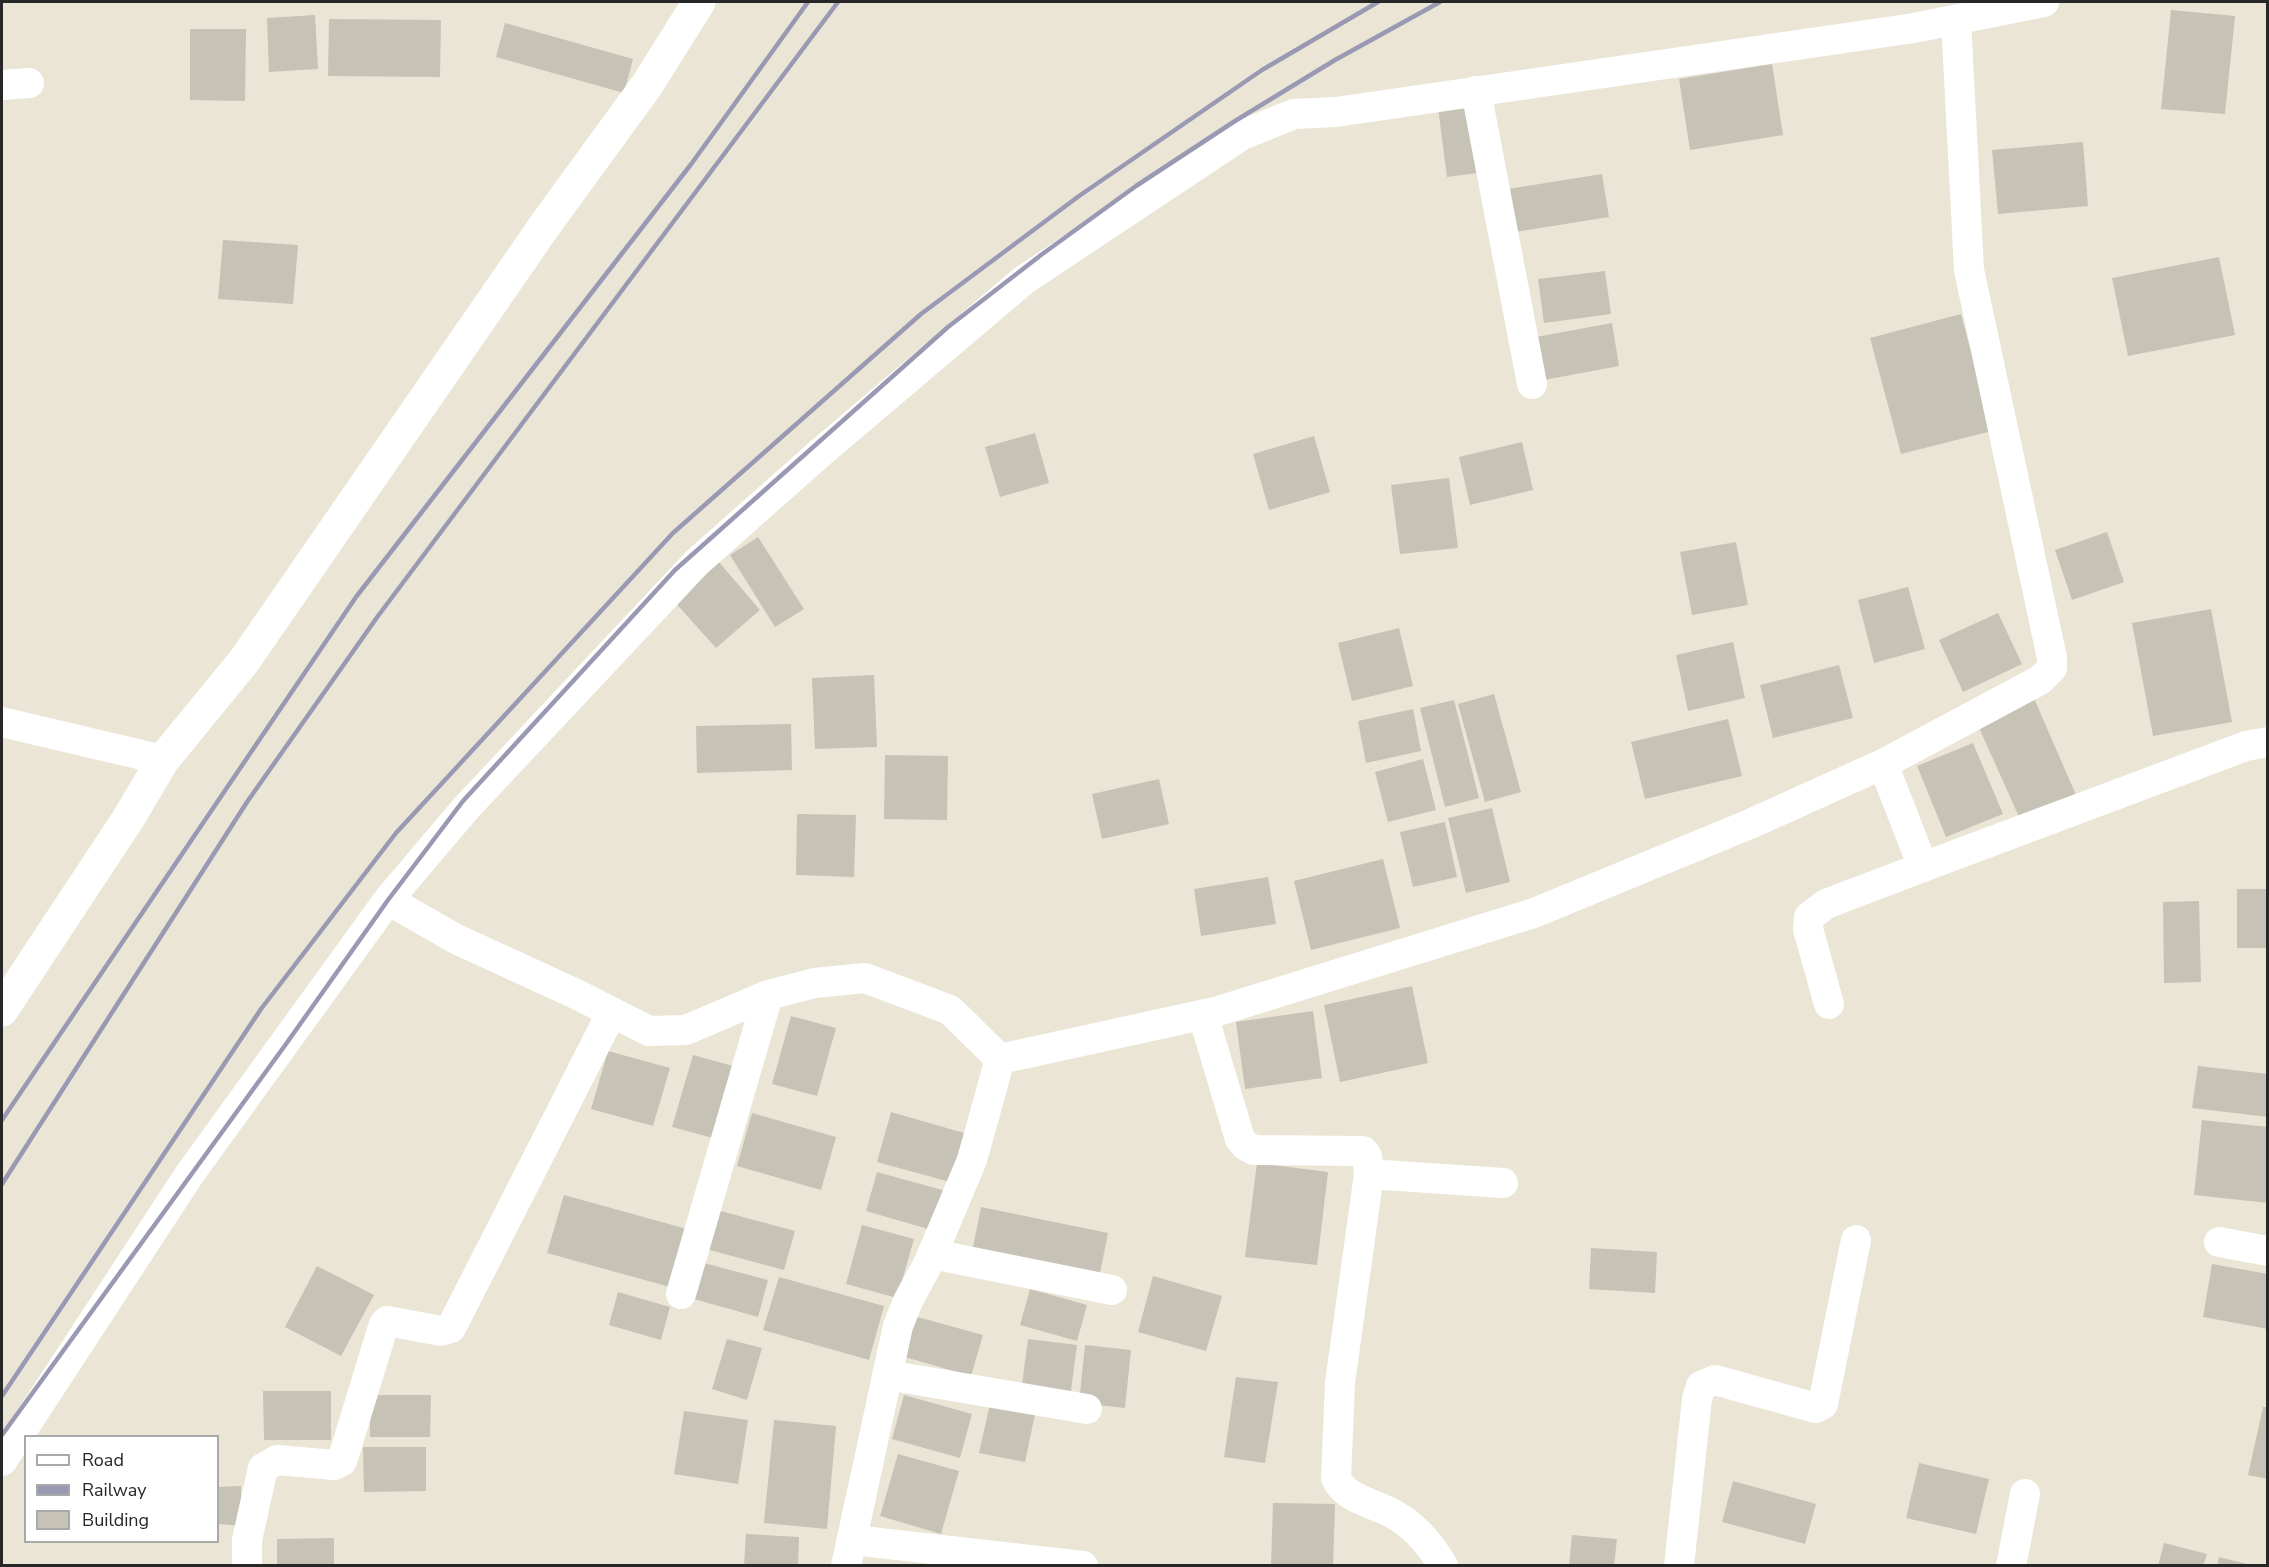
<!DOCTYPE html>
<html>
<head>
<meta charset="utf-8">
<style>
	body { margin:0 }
	#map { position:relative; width:2269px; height:1567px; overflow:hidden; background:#ebe5d6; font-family:"Nunito Sans",sans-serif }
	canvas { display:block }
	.frame { position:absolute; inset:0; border:3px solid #272727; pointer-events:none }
	.legend { position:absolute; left:24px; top:1435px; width:195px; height:108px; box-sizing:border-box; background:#fff; border:2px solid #a9a9a9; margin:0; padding:8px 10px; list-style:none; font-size:18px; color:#272727 }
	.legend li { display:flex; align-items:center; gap:12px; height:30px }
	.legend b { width:30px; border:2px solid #a9a9a9 }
</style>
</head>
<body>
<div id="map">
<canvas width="2269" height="1567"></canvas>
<div class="frame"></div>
<ul class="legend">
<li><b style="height:8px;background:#fff"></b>Road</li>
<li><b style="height:8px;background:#9999b3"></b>Railway</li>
<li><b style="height:16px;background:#c6c2b6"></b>Building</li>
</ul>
</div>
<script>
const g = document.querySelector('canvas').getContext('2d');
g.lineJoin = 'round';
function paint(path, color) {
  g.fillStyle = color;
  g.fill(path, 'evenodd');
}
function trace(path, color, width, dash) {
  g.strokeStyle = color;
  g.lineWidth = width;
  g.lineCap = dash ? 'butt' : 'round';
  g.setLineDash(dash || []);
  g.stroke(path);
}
const building = new Path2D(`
	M2171,10L2235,16L2225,114L2161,109Z
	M315,15L318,69L269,72L267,18Z
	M329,19L441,20L440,77L328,76Z
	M505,23L633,59L624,93L496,57Z
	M190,29H246L245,101L190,100Z
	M1772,64L1783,135L1690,150L1679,79Z
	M1474,95L1484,172L1447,177L1437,100Z
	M2083,142L2088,206L1998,214L1992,150Z
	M1602,174L1609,217L1509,233L1502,190Z
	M223,240L298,245L293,304L218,299Z
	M2219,257L2235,335L2128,356L2112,278Z
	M1605,271L1611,314L1544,323L1538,279Z
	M1961,314L1992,431L1901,454L1870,338Z
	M1612,323L1619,366L1544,380L1536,337Z
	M1035,433L1049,483L1000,497L985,447Z
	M1314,436L1330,492L1269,510L1253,454Z
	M1522,442L1533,490L1470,505L1459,457Z
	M1449,478L1458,548L1400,554L1391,485Z
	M2107,532L2124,582L2072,600L2055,550Z
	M758,537L804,609L775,627L730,555Z
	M1736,542L1748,605L1692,615L1680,552Z
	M718,561L760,610L716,648L673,600Z
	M1908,587L1925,649L1874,663L1858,600Z
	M2211,609L2232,722L2153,736L2132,623Z
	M1998,613L2022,664L1963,692L1939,640Z
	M1399,628L1413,686L1352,701L1338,643Z
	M1733,642L1745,698L1688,711L1676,655Z
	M1839,665L1853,718L1773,738L1760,685Z
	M874,675L877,747L815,749L812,678Z
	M1494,694L1521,792L1485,802L1458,704Z
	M2033,696L2076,795L2020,819L1976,721Z
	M1454,700L1479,798L1445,807L1420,708Z
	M1413,709L1421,751L1366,763L1358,721Z
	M1728,719L1742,776L1645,799L1631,742Z
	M791,724L792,770L697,773L696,726Z
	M1973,743L2003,814L1946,837L1917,766Z
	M885,755L948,756L947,820L884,819Z
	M1423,759L1436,810L1388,822L1375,772Z
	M1159,779L1169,824L1102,839L1092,794Z
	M1492,808L1510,882L1466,893L1448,818Z
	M797,814L856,815L854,877L796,875Z
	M1445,822L1457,877L1413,887L1400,832Z
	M1383,859L1400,928L1311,950L1294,881Z
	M1268,877L1276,924L1201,936L1194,889Z
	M2237,889H2268V948H2237Z
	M2199,901L2201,982L2164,983L2163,902Z
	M1412,986L1428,1063L1340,1082L1324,1005Z
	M1313,1011L1322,1078L1245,1089L1236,1022Z
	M791,1016L836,1028L817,1096L772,1084Z
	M608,1051L670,1068L653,1126L591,1109Z
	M693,1055L733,1066L713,1138L672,1127Z
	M2198,1066L2268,1074V1117L2192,1108Z
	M891,1112L964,1133L950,1182L877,1162Z
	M752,1113L836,1137L821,1190L737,1166Z
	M2202,1120L2268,1127V1203L2194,1195Z
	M1257,1163L1328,1172L1317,1265L1245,1257Z
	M877,1172L946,1191L935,1231L866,1211Z
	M564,1195L687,1229L670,1287L547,1253Z
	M981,1207L1108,1233L1099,1278L972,1252Z
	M717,1210L795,1231L784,1270L706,1249Z
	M862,1225L914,1239L897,1298L846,1284Z
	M1591,1248L1657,1252L1655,1293L1589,1289Z
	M704,1263L768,1280L758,1317L694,1299Z
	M2212,1264L2268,1274V1329L2203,1317Z
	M317,1266L374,1295L341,1356L285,1327Z
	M1153,1276L1222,1296L1206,1351L1138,1332Z
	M779,1277L884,1306L869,1360L763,1330Z
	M1030,1289L1087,1305L1077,1341L1020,1325Z
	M618,1292L670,1307L661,1340L609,1325Z
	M910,1315L983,1335L971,1376L898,1355Z
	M727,1339L762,1348L747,1400L712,1389Z
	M1028,1339L1077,1345L1070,1398L1021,1392Z
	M1085,1345L1131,1350L1125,1408L1079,1403Z
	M1236,1377L1278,1382L1265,1463L1224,1457Z
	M263,1391H331V1440H264Z
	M370,1395H431L430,1437H370Z
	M904,1395L972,1414L960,1458L892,1439Z
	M990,1404L1035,1414L1025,1462L979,1453Z
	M2263,1407H2268V1479L2248,1475Z
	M684,1411L748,1420L738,1484L674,1474Z
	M774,1420L836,1426L827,1529L764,1523Z
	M363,1447H426V1491L364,1492Z
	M898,1454L959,1471L941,1534L880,1516Z
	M1919,1463L1989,1479L1976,1534L1906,1518Z
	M1733,1481L1816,1504L1805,1544L1722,1522Z
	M241,1486V1526L218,1524V1487Z
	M1273,1503L1335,1504L1333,1566H1271Z
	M746,1534L799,1537L798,1566H744Z
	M1572,1535L1617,1539L1614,1566H1569Z
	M334,1538V1566H277V1539Z
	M2164,1543L2207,1554L2203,1566H2158Z
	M2219,1557L2251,1565L2250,1566H2217Z`);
const street = new Path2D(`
	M2,85L29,83
	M1476,91L1532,384
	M2,722L163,760
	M1883,764L2040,680L2052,668V658L1969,270L1956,20
	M388,900L456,939L576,994L649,1031L686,1030L768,995L815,983L865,978L950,1010L1000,1059L972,1160L929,1262L908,1301L898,1326L846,1566
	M1829,1004L1808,929L1809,917L1826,904L1923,867
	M1203,1015L1240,1139L1246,1146L1254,1150L1363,1151L1367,1156L1369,1174L1340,1383L1336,1478C1344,1499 1377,1504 1395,1515C1416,1527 1431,1545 1443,1566
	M1000,1059L1215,1012L1534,913L1750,824L1883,764L1923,867L2246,746L2268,742
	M1369,1174L1503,1183
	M2219,1242L2268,1251
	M932,1254L1112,1290
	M681,1294L768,995
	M887,1375L1087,1409
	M2,1461L189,1175L388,900L466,808L696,563L820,453L1024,280L1242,135L1294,114L1336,112L1914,28L2044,2
	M853,1540L1083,1566
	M247,1566V1540L263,1468L277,1460L334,1465L342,1461L384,1324L387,1321L441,1331L451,1328L612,1012
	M1679,1566L1697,1399L1701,1386L1715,1380L1816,1408L1823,1404L1856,1240
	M2011,1566L2025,1494`);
const secondary = new Path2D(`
	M2,1010L128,819L163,760L244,661L545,225L647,85L699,2`);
const rail = new Path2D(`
	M2,1120L356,597L692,163L808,2
	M2,1184L247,802L378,616L838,2
	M2,1396L261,1009L396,833L673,533L921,314L1079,196L1262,70L1378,2
	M2,1435L286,1044L388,900L463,801L675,570L948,327L1041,255L1136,186L1235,121L1335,60L1440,2`);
paint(building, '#c6c2b6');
trace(street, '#fff', 30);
trace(secondary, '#fff', 33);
trace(rail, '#9999b3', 4.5);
</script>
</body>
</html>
